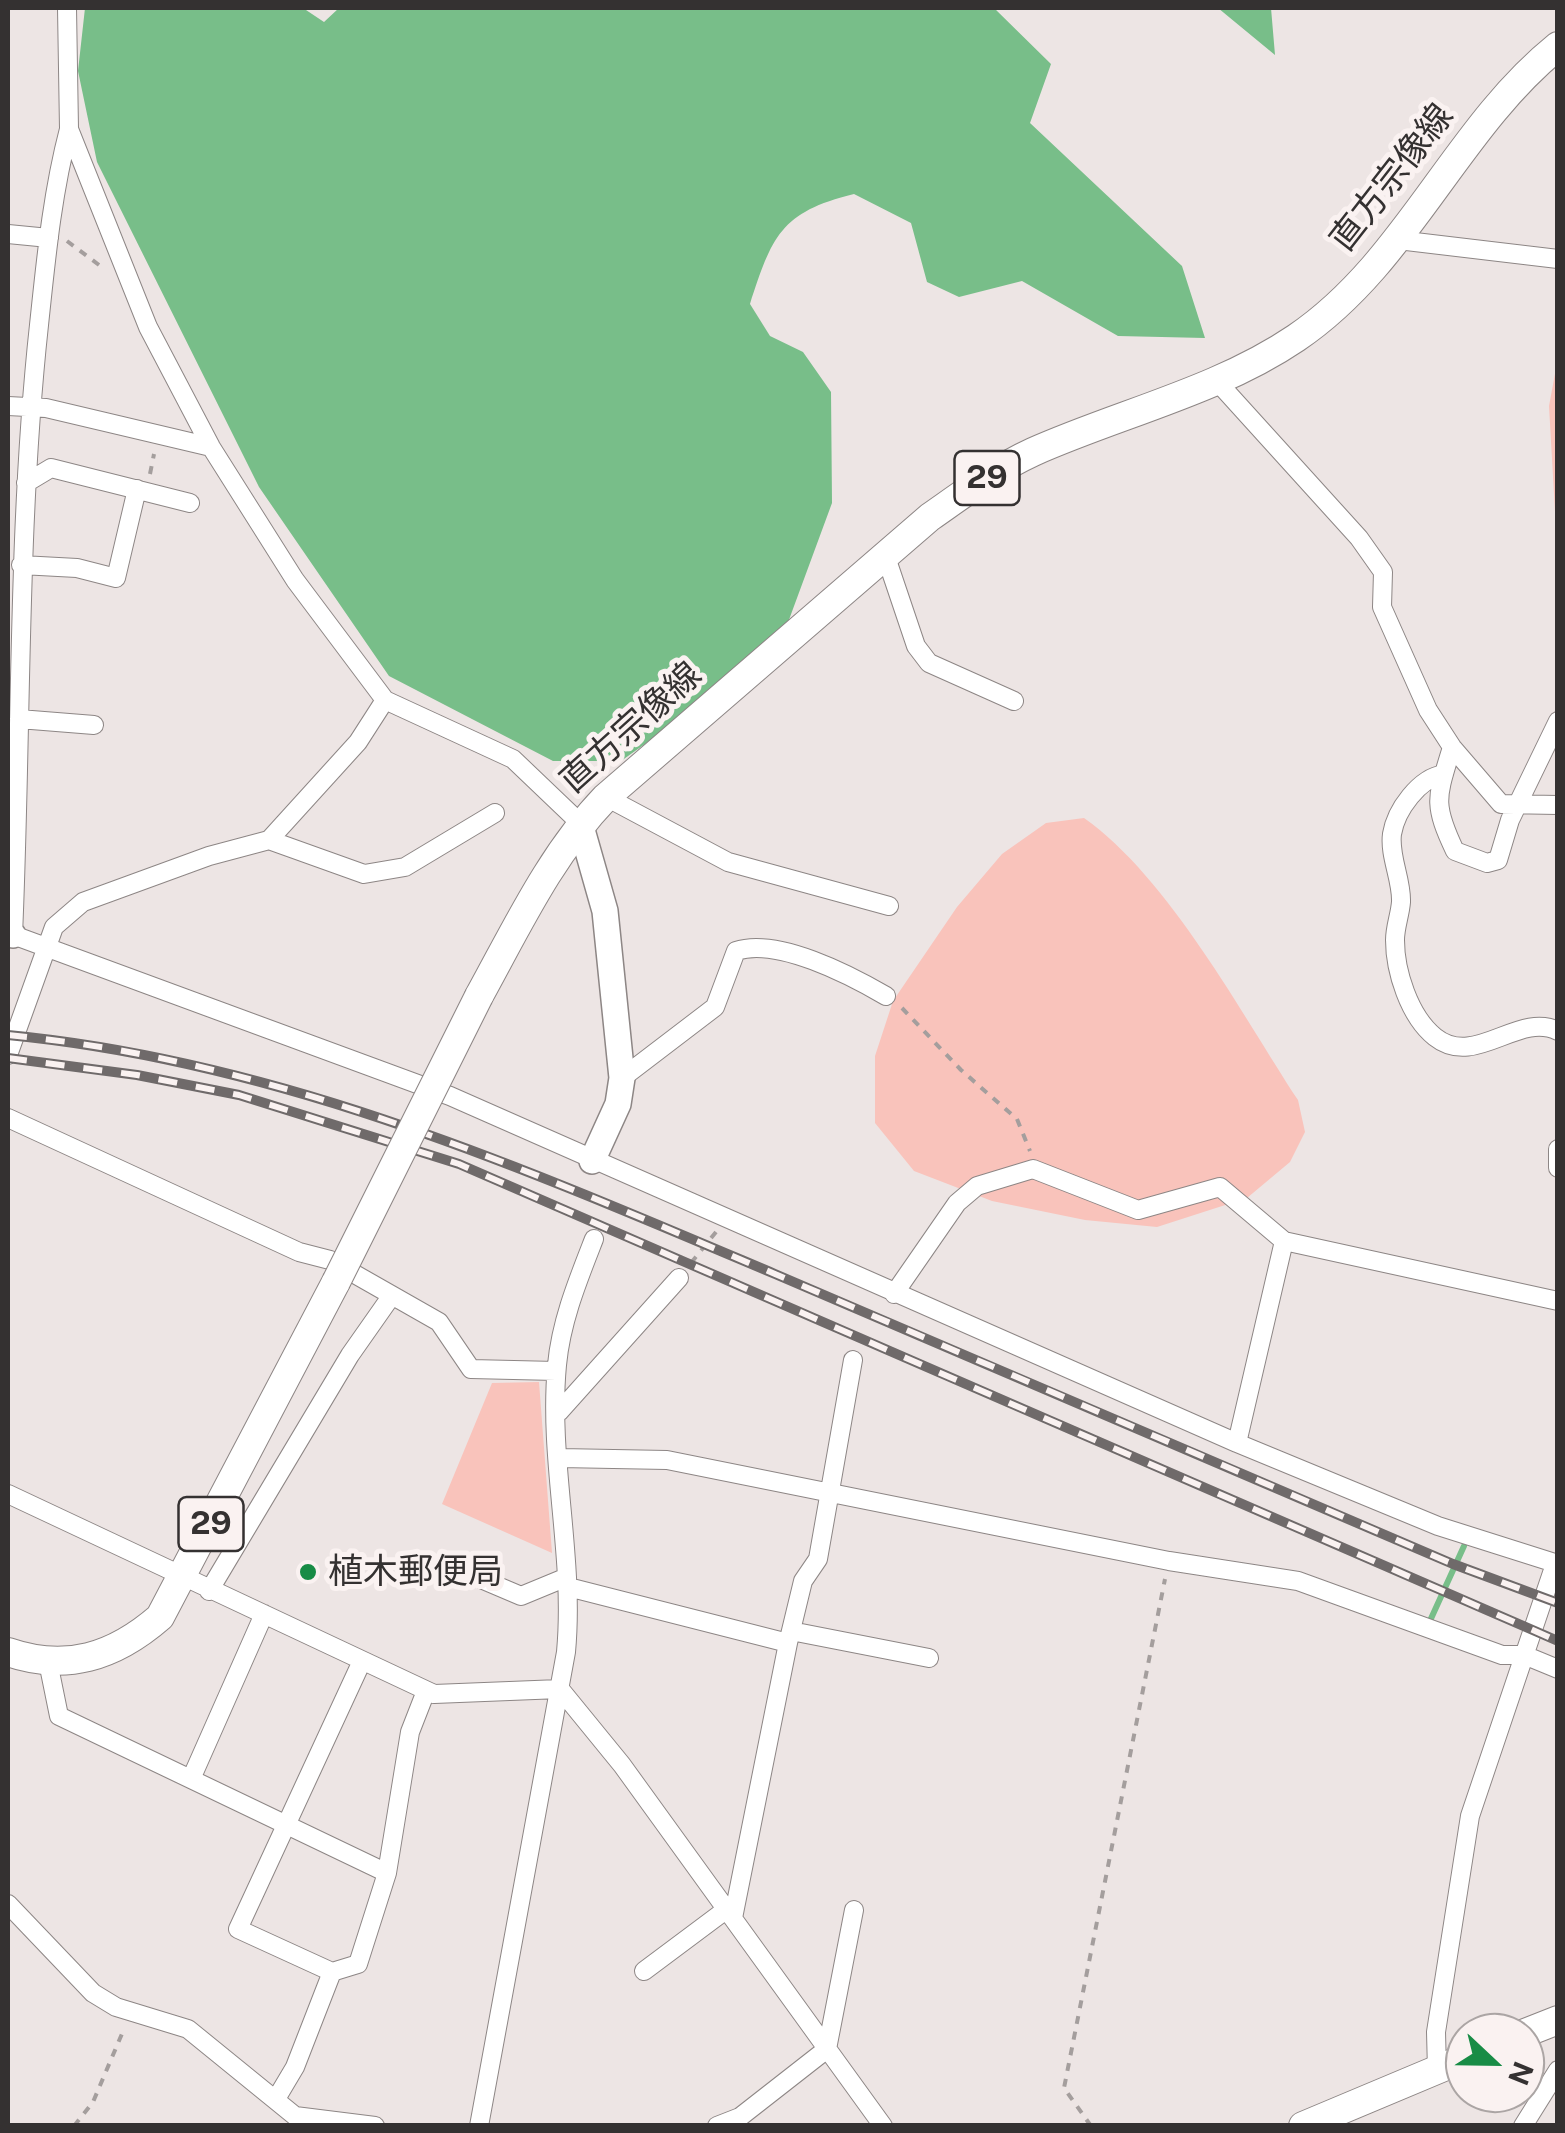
<!DOCTYPE html>
<html>
<head>
<meta charset="utf-8">
<style>
	body { margin:0 }
	#map { position:relative; width:1565px; height:2133px; overflow:hidden; background:#ede5e4; font-family:"Public Sans",sans-serif }
	canvas { display:block }
	.frame { position:absolute; inset:0; border:10px solid #343131; pointer-events:none }
	.north { position:absolute; left:1445px; top:2013px; width:100px; height:100px; box-sizing:border-box; background:#faf2f1; border:2px solid #aba5a4; border-radius:50%; rotate:112deg; font-size:28px; font-weight:700; line-height:40px; text-align:center; color:#343131 }
	.north::after { content:''; display:block; margin:auto; width:35px; height:45px; background:#188c46; clip-path:polygon(50% 0,100% 100%,50% 72%,0 100%) }
</style>
</head>
<body>
<div id="map">
<canvas width="1565" height="2133"></canvas>
<div class="frame"></div>
<div class="north">N</div>
</div>
<script>
const g = document.querySelector('canvas').getContext('2d');
g.lineJoin = 'round';
function paint(path, color) {
  g.fillStyle = color;
  g.fill(path, 'evenodd');
}
function trace(path, color, width, dash) {
  g.strokeStyle = color;
  g.lineWidth = width;
  g.lineCap = dash ? 'butt' : 'round';
  g.setLineDash(dash || []);
  g.stroke(path);
}
function write(font, color, halo, rows, align = 'center') {
  g.font = font + ' "Public Sans","Noto Sans JP",sans-serif';
  g.lineWidth = 10;
  g.setLineDash([]);
  g.textBaseline = 'middle';
  g.strokeStyle = halo;
  g.fillStyle = color;
  for (const [text, x, y, turn = 0] of rows) {
    g.save();
    g.translate(x, y);
    g.rotate((+turn || 0) * Math.PI / 180);
    g.textAlign = isNaN(turn) ? turn : align;
    if (halo) g.strokeText(text, 0, 0);
    g.fillText(text, 0, 0);
    g.restore();
  }
}
const green = new Path2D(`
	M1557,363V547L1549,406Z
	M1084,818C1169,878 1241,1013 1298,1100L1305,1132L1290,1162L1247,1198L1157,1227L1085,1220L992,1201L914,1171L875,1123V1056L893,1001L957,907L1002,854L1046,823Z
	M539,1382L552,1553L442,1504L492,1383Z`);
const water = new Path2D(`
	M85,8H303L324,22L339,8H994L1051,64L1030,123L1182,266L1205,338L1118,336L1022,281L959,297L927,282L911,223L854,194C780,212 772,237 750,304L770,336L803,352L831,392L832,503L783,636L721,690L621,761H553L389,676L259,487L97,162L78,71Z
	M1218,8H1271L1275,55Z`);
const stream = new Path2D(`
	M1429,1623L1464,1546`);
const path = new Path2D(`
	M67,241L103,268
	M150,474L154,454
	M902,1008L961,1070L1017,1119L1030,1151
	M691,1263L716,1232
	M74,2126L93,2102L124,2029
	M1091,2126L1064,2088L1165,1579`);
const street = new Path2D(`
	M67,8L69,129L148,327L211,447L295,580L385,700L513,759L580,823
	M69,129C52,194 46,259 39,325C17,528 22,731 13,935L450,1096L1237,1443L1438,1526L1558,1564
	M8,234L49,238
	M1398,240L1558,259
	M1214,378L1359,538L1383,572L1382,607L1428,710L1452,747L1501,804L1558,805
	M8,406L46,408L211,447
	M26,483L51,468L190,503
	M886,557L916,646L929,663L1014,701
	M21,565L77,568L116,578L137,489
	M19,719L94,725
	M1452,747C1437,797 1432,803 1455,851L1487,863L1498,860L1510,820L1558,721
	M1444,774C1419,778 1396,810 1392,834C1389,856 1402,880 1401,902C1400,915 1395,927 1395,940C1395,971 1409,1016 1435,1037C1475,1069 1518,1011 1558,1031
	M606,797L728,862L889,906
	M269,840L364,874L405,867L495,813
	M8,1055L54,927L83,902L209,856L269,840L358,742L385,700
	M622,1078L715,1007L736,951C777,937 850,975 886,996
	M8,1118L299,1252L330,1260L439,1322L471,1369L556,1371
	M1558,1149V1168
	M894,1294L957,1203L977,1186L1033,1169L1138,1210L1220,1187L1284,1241L1558,1301
	M559,1412L679,1278
	M1237,1443L1284,1241
	M560,1458L667,1460L1169,1561L1298,1581L1502,1655H1524L1558,1669
	M8,1494L434,1694L560,1689L622,1765L883,2126
	M481,1579L521,1596L567,1577
	M568,1587L788,1643L733,1918
	M209,1591L350,1355L390,1298
	M791,1631L929,1658
	M788,1643L803,1581L818,1559L853,1360
	M48,1662L59,1716L387,1873L358,1964L332,1972L295,2067L276,2099
	M191,1779L264,1614
	M387,1873L410,1732L426,1691
	M8,1904L93,1993L116,2007L188,2029L295,2116L375,2126
	M644,1971L727,1909
	M332,1972L238,1929L362,1661
	M1437,2070L1436,2032L1470,1816L1552,1573L1558,1569
	M479,2126L566,1652C575,1556 548,1460 557,1365C561,1321 578,1280 594,1239
	M717,2126L740,2117L827,2049L854,1910
	M1523,2126L1558,2070`);
const secondary = new Path2D(`
	M580,823L605,911L622,1078L618,1104L592,1161
	M8,933L13,935`);
const primary = new Path2D(`
	M479,996C517,927 551,854 606,797L930,517C963,494 996,469 1033,452C1118,414 1218,391 1296,338C1407,263 1455,129 1558,46
	M8,1652C66,1672 114,1657 160,1617L336,1282
	M1525,2033L1558,2020
	M1303,2126L1465,2058`);
const rail = new Path2D(`
	M8,1035C280,1061 526,1169 775,1274C1001,1370 1227,1467 1453,1564L1558,1603
	M8,1058L137,1075L239,1095L459,1164L1558,1641`);
const primaryBridge = new Path2D(`
	M336,1282L479,996`);
const markers = [
	[308,1572,10,"#188c46"]
];
const shields = [
	[987,478,65],
	[211,1524,65]
];
const shieldNames = [
	["29",987,478],
	["29",211,1524]
];
const streetNames = [
	["直方宗像線",1392,178,-52],
	["直方宗像線",631,728,-42]
];
const poiNames = [
	["植木郵便局",328,1572]
];
paint(green, '#f9c3bb');
paint(water, '#78be89');
trace(stream, '#78be89', 6);
trace(street, '#8d8685', 20);
trace(secondary, '#8d8685', 28);
trace(primary, '#8d8685', 30);
trace(path, '#a49e9d', 4, [8, 8]);
trace(street, '#fff', 18);
trace(secondary, '#fff', 25);
trace(primary, '#fff', 28);
trace(rail, '#6f6a6a', 10);
trace(rail, '#faf2f1', 6, [19]);
trace(primaryBridge, '#8d8685', 30, []);
trace(primaryBridge, '#fff', 28);
for (const [x, y, r, color] of markers) {
  const dot = new Path2D();
  dot.arc(x, y, r, 0, 2 * Math.PI);
  g.fillStyle = color;
  g.fill(dot);
  trace(dot, '#faf2f1', 4);
}
for (const [x, y, w] of shields) {
  const box = new Path2D();
  box.roundRect(x - w / 2, y - 27, w, 54, 8);
  g.fillStyle = '#faf2f1';
  g.fill(box);
  trace(box, '#343131', 2.5);
}
write('bold 32px', '#343131', null, shieldNames);
write('35px', '#343131', '#faf2f1', streetNames);
write('35px', '#343131', '#faf2f1', poiNames, 'left');
</script>
</body>
</html>
